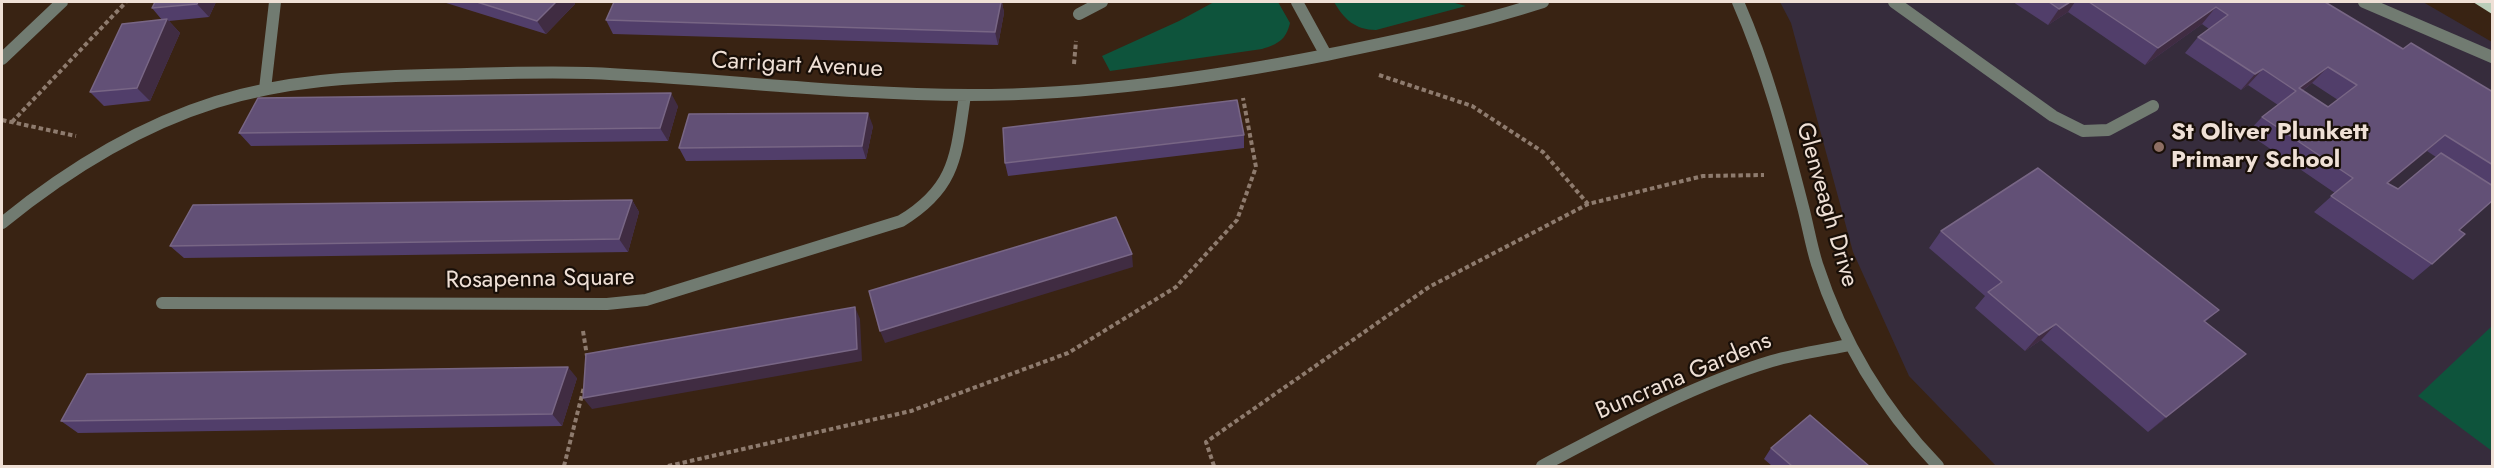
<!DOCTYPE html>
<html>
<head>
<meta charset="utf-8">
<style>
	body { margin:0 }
	#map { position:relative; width:2494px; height:468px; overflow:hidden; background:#392313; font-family:Jost,sans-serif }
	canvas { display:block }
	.frame { position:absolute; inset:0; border:3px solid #efe0d6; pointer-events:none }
</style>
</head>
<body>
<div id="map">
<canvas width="2494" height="468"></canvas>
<div class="frame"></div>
</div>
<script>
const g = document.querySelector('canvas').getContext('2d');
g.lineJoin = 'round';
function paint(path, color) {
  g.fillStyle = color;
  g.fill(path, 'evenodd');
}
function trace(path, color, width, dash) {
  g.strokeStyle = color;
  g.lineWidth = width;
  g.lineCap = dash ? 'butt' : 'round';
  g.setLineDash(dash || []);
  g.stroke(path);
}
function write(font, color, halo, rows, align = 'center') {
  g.font = font + ' Jost,sans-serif';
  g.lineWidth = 4.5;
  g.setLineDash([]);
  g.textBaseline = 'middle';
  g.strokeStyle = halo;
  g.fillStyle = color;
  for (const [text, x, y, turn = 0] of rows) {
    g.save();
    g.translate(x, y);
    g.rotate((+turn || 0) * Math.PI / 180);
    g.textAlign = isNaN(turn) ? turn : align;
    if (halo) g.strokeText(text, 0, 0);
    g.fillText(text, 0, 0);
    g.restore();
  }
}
const education = new Path2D(`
	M1780,2H2423L2492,42V466H1996L1909,376L1853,252L1791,23Z`);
const green = new Path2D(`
	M1214,2H1278L1290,23C1286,40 1278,44 1262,49L1110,71L1102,56L1179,21Z
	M1334,2H1451L1466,6L1376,30C1355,30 1344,19 1334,2Z
	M2492,326V451L2418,396Z`);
const path = new Path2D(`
	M1074,64L1076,41
	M1379,75L1472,106L1543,152L1588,204
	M2,120L76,136
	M12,122L126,2
	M583,331L587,356
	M564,466L584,387
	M668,466L911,411L1068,353L1176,287L1237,220L1256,167L1243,98
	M1214,466L1206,442L1429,287L1588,204L1703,176L1764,175`);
const lane = new Path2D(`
	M1894,2L2053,116L2083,131L2108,130L2153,106
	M2364,2L2492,57`);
const street = new Path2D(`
	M1297,2L1326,55
	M1738,2C1767,68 1785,137 1803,207C1808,226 1811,245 1817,264C1842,341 1882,408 1938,466
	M1079,14L1102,2
	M2,59L62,2
	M265,89L275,2
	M2,223C66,171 136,127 216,102C286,80 355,77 428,75C482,74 535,71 588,73C715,78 842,95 970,95C1090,95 1209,78 1326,55C1399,40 1472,25 1543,2
	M162,303L607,304L646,300L901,221C957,187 956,154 965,95
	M1542,466C1616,427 1692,385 1772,361C1797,354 1824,350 1849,345`);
const primary = new Path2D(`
	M2473,2L2492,3V14Z`);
const wall = new Path2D(`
	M216,2L209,17L169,21L180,33L150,101L104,106L90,92L162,20L152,8Z
	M443,2H574L575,4L546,34Z
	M614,2H1002L1004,13L998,45L613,34L606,20Z
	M2013,2H2325L2403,49L2493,92V200L2459,230L2432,264L2413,280L2314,212L2335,193L2247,133L2262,117L2278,105L2248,85L2241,90L2185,53L2198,37L2209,29L2202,24L2145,65L2068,12L2048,25ZM2312,83L2338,100L2328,107L2302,91ZM2427,151L2436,157L2398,189L2388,183Z
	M678,106L668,141L251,146L239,133Z
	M873,126L866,159L686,161L679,148Z
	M1244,135V148L1008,176L1005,163Z
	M632,200L639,212L628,252L184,258L170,246Z
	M1941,231L2219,310L2205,322L2246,354L2227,370L2148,432L2041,340L2025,351L1975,308L1985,296L1929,248Z
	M577,378L562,426L78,433L61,421Z
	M1771,448L1869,466H1772L1764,459Z`);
const shadedWall = new Path2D(`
	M198,2H216L209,17L197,4Z
	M556,2H574L575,4L546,34L537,21Z
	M1001,2H1002L1004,13L998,45L995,32Z
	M2070,2H2075L2068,12L2048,25L2059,9Z
	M2216,7L2202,24L2145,65L2158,48Z
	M167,19L180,33L150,101L137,88Z
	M2328,67L2312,83L2283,105L2299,88Z
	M2263,69L2248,85L2241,90L2255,74Z
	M671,93L678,106L668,141L660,128Z
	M868,113L873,126L866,159L862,146Z
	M2445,135L2427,151L2370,199L2387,183Z
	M632,200L639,212L628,252L619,239Z
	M1132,254L1133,267L885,343L880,331Z
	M855,307L860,319L862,361L592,409L583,398Z
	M2056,324L2041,340L2025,351L2039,335Z
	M2246,354L2227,370L2148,432L2166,417Z
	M568,367L577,378L562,426L552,414Z`);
const building = new Path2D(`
	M155,2H198L197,4L152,8Z
	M477,2H556L537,21Z
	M614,2H1001L995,32L606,20Z
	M2049,2H2070L2059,9Z
	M2089,2H2325L2403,49L2411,43L2493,92V165L2445,135L2387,183L2398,189L2441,153L2493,186V200L2459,230L2465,234L2432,264L2331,196L2353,178L2262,117L2296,91L2263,69L2255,74L2198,37L2228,15L2216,7L2158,48ZM2328,67L2357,85L2328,107L2299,88Z
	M167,19L137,88L90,92L122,24Z
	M671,93L660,128L239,133L258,98Z
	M1237,100L1244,135L1005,163L1003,128Z
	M868,113L862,146L679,148L689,114Z
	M2038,168L2219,310L2204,321L2246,354L2166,417L2056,324L2039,335L1988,292L2002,282L1941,231Z
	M632,200L619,239L170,246L193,205Z
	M1116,217L1132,254L880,331L869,291Z
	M855,307L857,349L583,398L586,354Z
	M568,367L552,414L61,421L87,374Z
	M1810,415L1869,466H1792L1771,448Z`);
const markers = [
	[2159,147,6,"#8d6e63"]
];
const streetNames = [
	["Carrigart Avenue",797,66,3],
	["Glenveagh Drive",1826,205,74],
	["Rosapenna Square",540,280,-1],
	["Buncrana Gardens",1684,377,-23]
];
const poiNames = [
	["St Oliver Plunkett",2171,133],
	["Primary School",2171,161]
];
paint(education, '#362c3c');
paint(green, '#0e543c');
trace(path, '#8e7b6e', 4, [4.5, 3]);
trace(lane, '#717b71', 12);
trace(street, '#717b71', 12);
paint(primary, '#baceb9');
paint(wall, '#513e6a');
paint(shadedWall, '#402c42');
paint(building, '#625076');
trace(building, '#786685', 1.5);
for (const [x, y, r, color] of markers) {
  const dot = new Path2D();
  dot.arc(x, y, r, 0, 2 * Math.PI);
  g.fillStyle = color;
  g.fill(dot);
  trace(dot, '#190f08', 2);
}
write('24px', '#efe0d6', '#190f08', streetNames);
write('bold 24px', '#efe0d6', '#190f08', poiNames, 'left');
</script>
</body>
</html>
